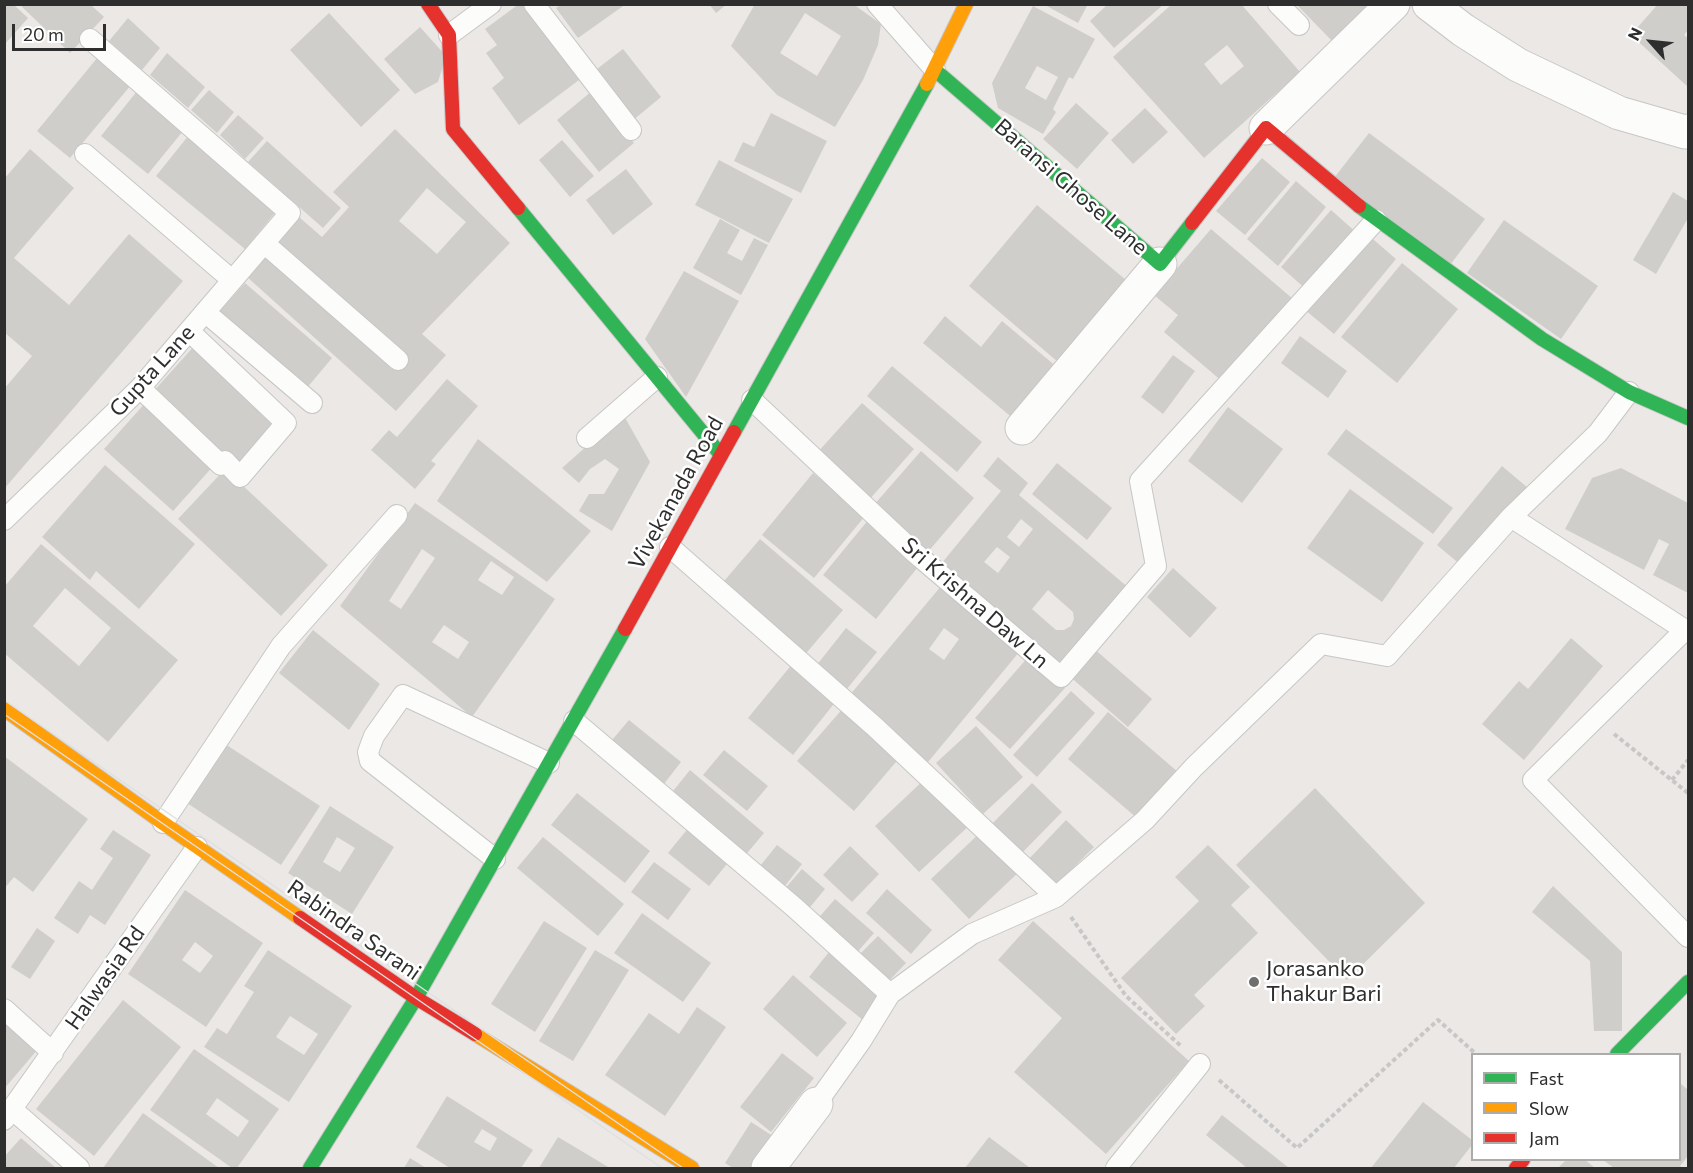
<!DOCTYPE html>
<html>
<head>
<meta charset="utf-8">
<style>
	body { margin:0 }
	#map { position:relative; width:1693px; height:1173px; overflow:hidden; background:#ebe8e5; font-family:Commissioner,sans-serif }
	canvas { display:block }
	.frame { position:absolute; inset:0; border:6px solid #2e2e2e; pointer-events:none }
	.legend { position:absolute; left:1471px; top:1053px; width:210px; height:108px; box-sizing:border-box; background:#fff; border:2px solid #ababab; margin:0; padding:8px 10px; list-style:none; font-size:18px; color:#2e2e2e }
	.legend li { display:flex; align-items:center; gap:12px; height:30px }
	.legend b { width:30px; border:2px solid #ababab }
	.north { position:absolute; left:1621px; top:12px; width:60px; height:60px; -webkit-text-stroke:4px #fff; paint-order:stroke; rotate:297deg; font-size:16px; font-weight:700; line-height:24px; text-align:center; color:#2e2e2e }
	.north::after { content:''; display:block; margin:auto; width:21px; height:27px; background:#2e2e2e; clip-path:polygon(50% 0,100% 100%,50% 72%,0 100%) }
	.scale { position:absolute; left:12px; top:24px; width:94px; height:27px; box-sizing:border-box; border:3px solid #2e2e2e; border-top:0; padding-left:8px; font-size:18px; line-height:21px; white-space:nowrap; color:#2e2e2e; -webkit-text-stroke:4px #fff; paint-order:stroke }
</style>
</head>
<body>
<div id="map">
<canvas width="1693" height="1173"></canvas>
<div class="frame"></div>
<ul class="legend">
<li><b style="height:8px;background:#30b455"></b>Fast</li>
<li><b style="height:8px;background:#ff9f0a"></b>Slow</li>
<li><b style="height:8px;background:#e5322d"></b>Jam</li>
</ul>
<div class="north">N</div>
<div class="scale">20 m</div>
</div>
<script>
const g = document.querySelector('canvas').getContext('2d');
g.lineJoin = 'round';
function paint(path, color) {
  g.fillStyle = color;
  g.fill(path, 'evenodd');
}
function trace(path, color, width, dash) {
  g.strokeStyle = color;
  g.lineWidth = width;
  g.lineCap = dash ? 'butt' : 'round';
  g.setLineDash(dash || []);
  g.stroke(path);
}
function write(font, color, halo, rows, align = 'center') {
  g.font = font + ' Commissioner,sans-serif';
  g.lineWidth = 5;
  g.setLineDash([]);
  g.textBaseline = 'middle';
  g.strokeStyle = halo;
  g.fillStyle = color;
  for (const [text, x, y, turn = 0] of rows) {
    g.save();
    g.translate(x, y);
    g.rotate((+turn || 0) * Math.PI / 180);
    g.textAlign = isNaN(turn) ? turn : align;
    if (halo) g.strokeText(text, 0, 0);
    g.fillText(text, 0, 0);
    g.restore();
  }
}
const building = new Path2D(`
	M5,4H13L28,18L5,44Z
	M19,4H90L104,17L70,53Z
	M519,4H530L583,77L519,125L492,88L504,78L486,53L497,45L485,29Z
	M562,4H626L578,38L556,8Z
	M709,4H727L716,13Z
	M755,4H853L881,24L878,45L863,80L835,127L777,95L731,46ZM805,13L841,36L817,76L780,53Z
	M1043,4H1088L1078,23Z
	M1108,4H1164L1114,48L1090,21Z
	M1172,4H1241L1300,72L1204,158L1113,57ZM1227,45L1244,66L1221,85L1204,64Z
	M1296,4H1374L1335,44Z
	M1658,4H1688V30L1684,35L1688,38V87L1631,35Z
	M1033,6L1095,39L1073,79L1069,77L1053,109L1056,112L1043,134L998,108L992,83ZM1037,66L1058,77L1046,100L1025,88Z
	M329,13L400,90L361,127L290,50Z
	M128,18L160,48L142,70L109,41Z
	M420,27L446,56L438,82L415,94L384,59Z
	M623,49L661,97L632,121L593,72Z
	M167,53L205,87L188,108L150,75Z
	M98,57L131,85L70,158L37,131Z
	M138,90L183,131L148,174L101,136Z
	M209,90L234,112L217,133L191,110Z
	M592,91L634,143L599,172L557,120Z
	M1076,103L1109,133L1077,169L1043,139Z
	M1145,108L1168,132L1133,164L1111,140Z
	M771,113L827,141L801,193L734,161L743,142L754,147Z
	M238,115L264,138L245,159L220,135Z
	M395,129L510,243L422,334L446,355L396,411L246,276L299,217L322,237L349,207L333,192ZM427,188L466,222L437,254L399,221Z
	M1369,133L1485,219L1450,265L1334,178Z
	M189,135L278,209L245,249L156,176Z
	M562,140L594,176L570,197L539,160Z
	M267,141L341,208L323,228L248,162Z
	M30,149L74,188L14,258L69,305L129,234L183,281L4,489V389L32,356L4,332V179Z
	M1262,158L1290,182L1245,235L1216,211Z
	M719,160L793,199L769,243L695,205Z
	M626,169L653,204L613,235L586,200Z
	M1296,181L1326,207L1278,266L1247,239Z
	M1673,192L1688,201V218L1656,274L1633,260Z
	M1037,205L1133,286L1065,368L969,286Z
	M1331,210L1358,234L1308,291L1281,267Z
	M720,219L740,230L727,253L742,261L754,238L768,245L741,295L693,268Z
	M1504,220L1598,286L1561,339L1467,273Z
	M1211,229L1293,299L1223,382L1164,332L1178,315L1154,295Z
	M1367,234L1396,259L1334,334L1304,309Z
	M1402,263L1458,309L1397,383L1341,337Z
	M684,271L739,301L686,397L645,339Z
	M245,283L332,358L306,389L218,313Z
	M945,316L981,347L1002,321L1058,368L1015,420L923,343Z
	M1300,336L1347,371L1328,398L1281,363Z
	M195,345L280,422L237,470L152,393Z
	M1173,355L1195,371L1163,414L1141,397Z
	M892,366L982,442L957,472L867,396Z
	M447,379L478,406L431,461L436,464L415,489L371,450L389,430L397,437Z
	M147,401L216,463L173,511L104,449Z
	M862,403L914,449L869,500L817,453Z
	M1228,407L1283,449L1242,503L1188,461Z
	M623,414L650,462L612,531L579,511L589,494H604L619,469L605,459L590,469L579,483L562,468Z
	M1346,429L1453,508L1433,534L1327,454Z
	M478,439L591,531L547,582L437,501Z
	M921,451L974,498L927,553L873,506Z
	M998,457L1028,483L1019,495L1130,589L1064,667L941,564L1001,491L983,476ZM1021,519L1033,529L1019,547L1007,537ZM997,547L1010,557L998,573L984,562ZM1048,590L1073,612L1074,619L1071,626L1064,630H1056L1032,609Z
	M1057,463L1112,508L1087,540L1032,494Z
	M105,465L195,544L139,609L96,571L90,580L42,537Z
	M1502,466L1528,488L1462,566L1437,545Z
	M1621,468L1688,503V593L1653,575L1669,544L1659,539L1644,570L1565,529L1592,478Z
	M225,469L328,565L281,616L178,519Z
	M813,473L865,516L814,578L762,535Z
	M1350,489L1424,543L1382,602L1307,548Z
	M415,503L555,599L472,717L340,606ZM422,549L435,558L401,609L389,601ZM491,561L514,577L502,595L478,580ZM444,625L469,642L458,659L432,642Z
	M869,519L922,562L876,619L823,575Z
	M760,539L843,610L802,658L719,587Z
	M41,544L178,660L108,742L4,653V587ZM65,588L111,628L79,666L33,626Z
	M1173,568L1217,608L1190,638L1147,597Z
	M942,585L1020,651L928,762L849,696ZM944,628L959,639L944,660L929,649Z
	M846,628L877,652L846,690L816,666Z
	M313,630L380,684L349,730L279,673Z
	M1571,638L1603,666L1524,760L1482,724L1519,681L1528,689Z
	M1092,647L1152,699L1128,727L1068,675Z
	M1029,656L1065,688L1010,749L975,718Z
	M793,663L837,700L793,755L748,718Z
	M1071,691L1095,713L1037,777L1013,755Z
	M845,706L902,755L854,811L797,761Z
	M1108,712L1178,772L1138,819L1068,759Z
	M629,720L681,762L660,789L607,746Z
	M976,726L1023,777L983,814L936,763Z
	M222,742L320,806L281,865L184,801Z
	M724,750L768,786L747,811L703,775Z
	M4,756L88,819L33,892L14,877L4,889Z
	M690,770L764,833L743,858L669,796Z
	M927,777L971,824L919,872L875,826Z
	M1032,783L1062,812L1020,855L990,826Z
	M1315,788L1425,903L1347,980L1236,865Z
	M577,793L650,851L625,883L551,825Z
	M330,806L394,847L352,914L288,873ZM337,837L355,848L340,872L323,862Z
	M1066,820L1094,847L1054,887L1027,861Z
	M690,826L731,859L709,886L668,853Z
	M113,830L151,855L105,925L90,915L78,934L54,918L79,881L92,890L113,858L100,849Z
	M982,831L1020,871L969,919L931,879Z
	M543,837L624,904L598,936L517,868Z
	M777,845L802,864L781,891L756,871Z
	M1208,845L1250,887L1231,905L1258,933L1194,995L1205,1006L1176,1034L1121,978L1199,901L1175,877Z
	M850,846L879,874L852,902L823,875Z
	M654,862L691,889L668,920L631,892Z
	M802,869L825,889L806,912L782,892Z
	M1553,886L1622,952V1031H1594L1590,961L1532,912Z
	M887,889L932,930L911,954L866,913Z
	M185,890L263,943L206,1027L128,974ZM195,942L213,956L200,973L182,960Z
	M835,899L874,933L854,956L815,922Z
	M642,913L711,963L683,1002L614,953Z
	M544,921L587,948L535,1032L491,1004Z
	M1033,921L1189,1061L1106,1154L1014,1072L1062,1018L998,960Z
	M37,928L55,941L30,979L11,967Z
	M878,936L906,963L885,985L857,957Z
	M268,950L352,1006L289,1102L204,1047L217,1028L227,1034L254,992L244,986ZM290,1016L318,1034L304,1055L276,1037Z
	M595,950L629,970L573,1061L539,1041Z
	M829,952L883,997L863,1020L809,977Z
	M793,975L847,1023L817,1057L763,1009Z
	M123,1000L181,1047L94,1156L36,1109Z
	M697,1007L726,1027L665,1116L605,1075L649,1013L679,1034Z
	M4,1018L38,1049L4,1089Z
	M194,1049L279,1109L237,1168H232L150,1110ZM217,1098L249,1121L238,1137L206,1114Z
	M782,1053L814,1078L771,1132L740,1107Z
	M1680,1083L1688,1090V1156L1680,1166L1683,1168H1614L1603,1160H1680Z
	M447,1096L533,1150L521,1168H450L416,1147ZM482,1129L497,1138L490,1151L474,1142Z
	M1423,1102L1472,1140V1145L1454,1168H1371Z
	M143,1113L219,1168H103Z
	M1222,1115L1289,1168H1247L1206,1135Z
	M751,1122L779,1140L760,1168H733L725,1163Z
	M558,1137L610,1168H539Z
	M989,1137L1030,1168H965Z
	M21,1138L56,1168H4V1157Z
	M410,1158L426,1168H404Z
	M1566,1160H1585L1595,1168H1558Z`);
const path = new Path2D(`
	M1614,734L1688,793
	M1672,780L1688,760
	M1071,917L1126,996L1182,1047
	M1219,1080L1297,1148L1438,1020L1476,1054`);
const lane = new Path2D(`
	M534,4L631,130
	M877,4L935,70
	M1278,4L1299,25
	M449,35L491,4
	M85,154L232,280
	M264,243L398,360
	M205,312L312,403
	M140,388L221,465L225,461L240,477L286,423L189,331
	M752,400L915,553L1061,677L1156,566L1140,481L1376,220
	M587,438L657,377
	M1511,517L1685,630L1533,780L1688,937
	M4,520L140,388L290,213L90,39
	M670,547L875,727L1056,897
	M574,721L794,907L890,994
	M163,823L281,646L397,515
	M495,859L370,761L368,752L374,736L403,695L549,763
	M4,1009L53,1053
	M816,1104L861,1041L890,994L972,934L1056,897L1145,820L1194,767L1321,644L1387,656L1511,517L1598,433L1629,392
	M13,1110L79,1168
	M4,1120L197,847
	M1116,1168L1200,1064`);
const street = new Path2D(`
	M1429,4L1463,30L1518,65L1619,113L1685,132L1688,131
	M1266,128L1393,4
	M1022,428L1160,264
	M768,1168L816,1104`);
const fast = new Path2D(`
	M935,70L1160,264L1192,223
	M1359,206L1542,339L1629,392L1688,418
	M518,208L721,455
	M734,432L927,84
	M1617,1054L1688,982
	M310,1168L416,998L625,629`);
const slow = new Path2D(`
	M927,84L966,4
	M4,709L163,823L300,918
	M475,1034L692,1168`);
const jam = new Path2D(`
	M428,4L449,35L453,129L518,208
	M1192,223L1266,128L1359,206
	M625,629L734,432
	M300,918L416,998L475,1034
	M1516,1168L1523,1160`);
const tram = new Path2D(`
	M4,700L683,1168
	M4,714L662,1168`);
const markers = [
	[1254,982,6,"#706f6e"]
];
const streetNames = [
	["Baransi Ghose Lane",1071,187,41],
	["Gupta Lane",152,371,-48],
	["Vivekanada Road",676,493,-61],
	["Sri Krishna Daw Ln",975,603,41],
	["Rabindra Sarani",354,930,35],
	["Halwasia Rd",105,978,-55]
];
const poiNames = [
	["Jorasanko",1266,969],
	["Thakur Bari",1266,994]
];
paint(building, '#d0cecb');
trace(lane, '#c8c6c7', 22);
trace(street, '#c8c6c7', 35);
trace(fast, '#c8c6c7', 16);
trace(slow, '#c8c6c7', 16);
trace(jam, '#c8c6c7', 16);
trace(path, '#c8c7c7', 4, [4.5, 3]);
trace(lane, '#fcfcfb', 20);
trace(street, '#fcfcfb', 33);
trace(fast, '#30b455', 14);
trace(slow, '#ff9f0a', 14);
trace(jam, '#e5322d', 14);
trace(tram, '#dfe0e1', 1.5);
for (const [x, y, r, color] of markers) {
  const dot = new Path2D();
  dot.arc(x, y, r, 0, 2 * Math.PI);
  g.fillStyle = color;
  g.fill(dot);
  trace(dot, '#fff', 2);
}
write('22px', '#2e2e2e', '#fff', streetNames);
write('22px', '#2e2e2e', '#fff', poiNames, 'left');
</script>
</body>
</html>
